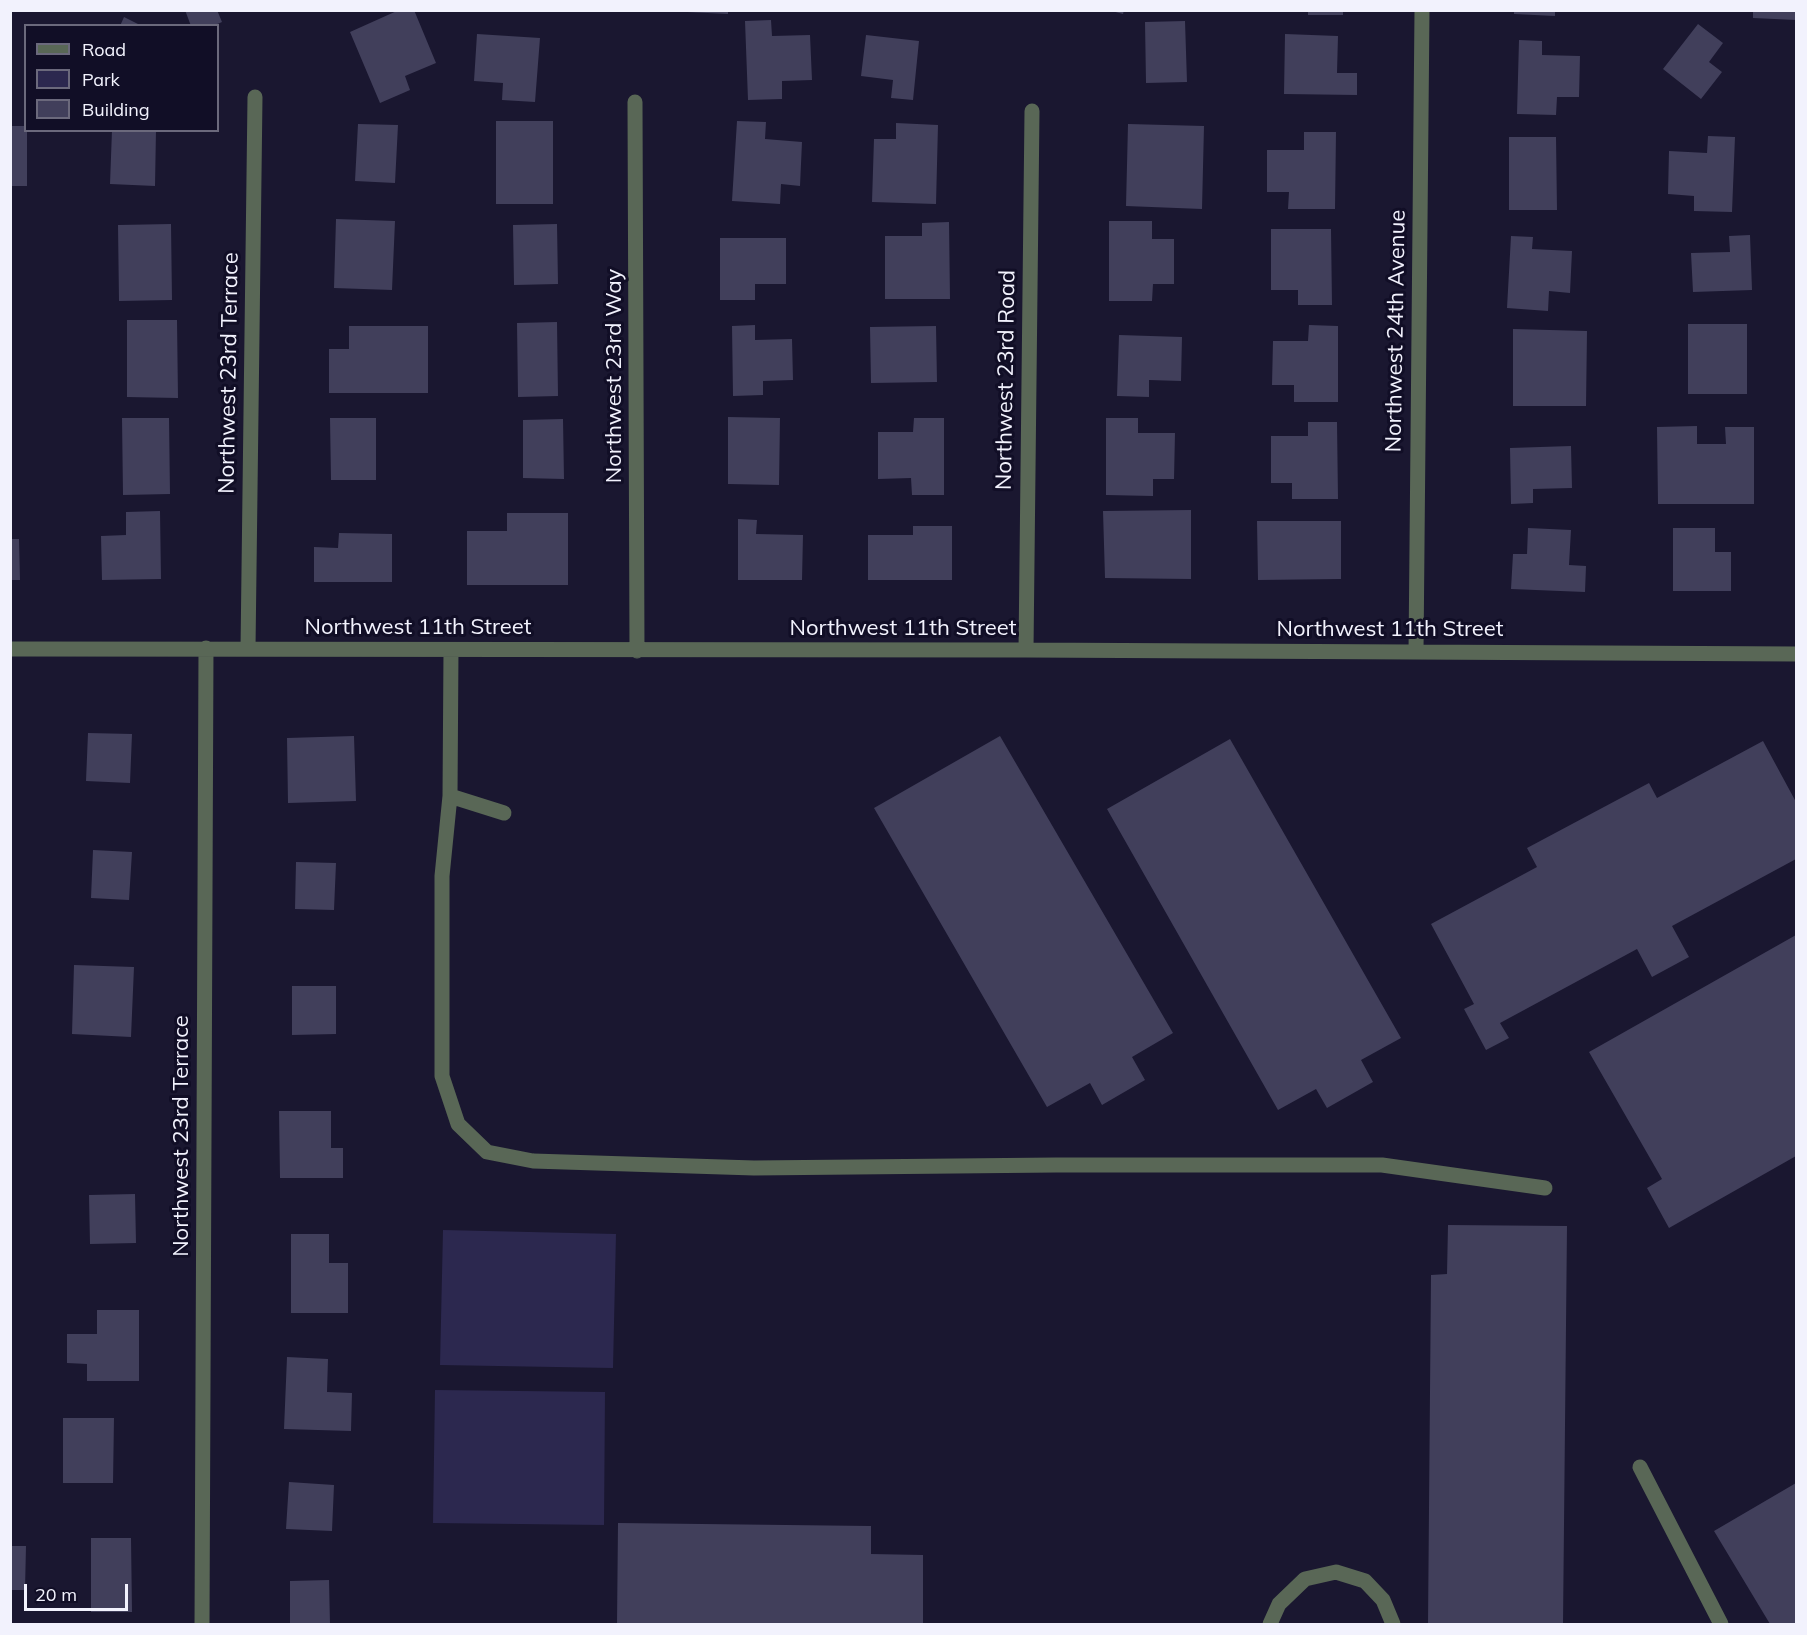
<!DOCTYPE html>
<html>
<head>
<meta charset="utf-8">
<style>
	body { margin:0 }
	#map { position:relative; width:1807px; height:1635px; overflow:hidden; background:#1a1730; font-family:Mulish,sans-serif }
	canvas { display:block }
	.frame { position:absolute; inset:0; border:12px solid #f2f2fd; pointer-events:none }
	.legend { position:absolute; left:24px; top:24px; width:195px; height:108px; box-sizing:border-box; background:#110e26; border:2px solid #6b697c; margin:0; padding:8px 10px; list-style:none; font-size:18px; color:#f2f2fd }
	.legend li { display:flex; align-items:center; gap:12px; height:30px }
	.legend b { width:30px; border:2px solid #6b697c }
	.scale { position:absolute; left:24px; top:1584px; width:104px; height:27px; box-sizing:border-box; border:3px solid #f2f2fd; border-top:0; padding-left:8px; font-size:18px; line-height:21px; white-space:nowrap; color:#f2f2fd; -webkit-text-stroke:4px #110e26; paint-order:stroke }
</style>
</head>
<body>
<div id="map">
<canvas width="1807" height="1635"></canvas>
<div class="frame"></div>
<ul class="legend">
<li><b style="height:8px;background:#596756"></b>Road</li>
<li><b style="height:16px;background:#2c284f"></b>Park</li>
<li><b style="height:16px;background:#413f5b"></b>Building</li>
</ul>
<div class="scale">20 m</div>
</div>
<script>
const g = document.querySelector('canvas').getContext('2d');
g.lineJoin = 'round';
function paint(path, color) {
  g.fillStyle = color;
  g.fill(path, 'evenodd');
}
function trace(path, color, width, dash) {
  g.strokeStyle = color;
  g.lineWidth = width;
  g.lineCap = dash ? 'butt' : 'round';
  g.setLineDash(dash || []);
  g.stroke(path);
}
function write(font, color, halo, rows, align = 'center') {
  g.font = font + ' Mulish,sans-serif';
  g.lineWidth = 6;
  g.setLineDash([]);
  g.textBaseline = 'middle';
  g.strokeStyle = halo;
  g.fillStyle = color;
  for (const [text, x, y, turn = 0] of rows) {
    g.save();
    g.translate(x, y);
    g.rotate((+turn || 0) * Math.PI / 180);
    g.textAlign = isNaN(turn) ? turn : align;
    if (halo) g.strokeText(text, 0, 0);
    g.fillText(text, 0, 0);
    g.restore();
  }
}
const green = new Path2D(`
	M443,1230L616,1234L613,1368L440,1365Z
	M435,1390L605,1392L604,1525L433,1523Z`);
const building = new Path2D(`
	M185,10H217L222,22L213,26H191Z
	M399,10H414L436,63L405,76L410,90L380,103L350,32Z
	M687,10H728V14L687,12Z
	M1108,10H1124L1123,14Z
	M1308,10H1343V15H1308Z
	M1514,10H1555V16L1514,14Z
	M1753,10H1796V20L1753,18Z
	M124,17L142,26H120Z
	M771,20L772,36L810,35L812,80L782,81V99L748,100L745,21Z
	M1185,21L1187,82L1146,83L1145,22Z
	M1698,24L1723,43L1709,62L1722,72L1701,99L1663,69Z
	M477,34L540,38L535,102L502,100L503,83L474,81Z
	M1285,34L1338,36L1337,73H1357V95L1284,94Z
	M866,35L919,41L913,100L891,98L893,80L861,76Z
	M1519,40L1542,41V55L1580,56L1579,97H1557L1556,115L1517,114Z
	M496,121H553V204H496Z
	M737,121L766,122L765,139L802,142L800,186L781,184L780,204L732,201Z
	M896,123L938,125L936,204L872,202L874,139H896Z
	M358,124L398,125L395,183L355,181Z
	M1128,124L1204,126L1202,209L1126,206Z
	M10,126H26V130H27V186H10Z
	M112,130H156L155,186L110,184Z
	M1304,132H1336L1335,209H1288L1289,192H1267V150H1304Z
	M1708,136L1735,137L1732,212L1694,211V196L1668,194L1669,151L1707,153Z
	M1509,137H1556L1557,210H1509Z
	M336,219L395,221L392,290L334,288Z
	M1109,221H1152V239H1174V284H1153L1152,301H1109Z
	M949,222L950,299H885V236H922V223Z
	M171,224L172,300L119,301L118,225Z
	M557,224L558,284L514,285L513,225Z
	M1271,229H1331L1332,305H1298V290H1271Z
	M1750,235L1752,290L1693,292L1691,253L1730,252L1729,236Z
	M1511,236L1533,237L1532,249L1572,251L1570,293L1549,291L1548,311L1507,308Z
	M720,238H786V284H755V300H720Z
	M127,320H177L178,398L127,397Z
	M557,322L558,396L518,397L517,323Z
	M1688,324H1747V394H1688Z
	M755,325V340L792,339L793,380L763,381V395L733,396L732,326Z
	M1309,325L1338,326V402H1294V385H1272L1273,341H1308Z
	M349,326H428V393H329V349H349Z
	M936,326L937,382L871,383L870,327Z
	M1513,329L1587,331L1586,406H1513Z
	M1119,335L1182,337L1181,381L1149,380V397L1117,396Z
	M728,417L780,418L779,485L728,484Z
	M122,418H169L170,494L123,495Z
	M330,418H376V480H331Z
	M914,418H944V495H912L911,478L878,479V432H913Z
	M1106,418H1138V433H1175L1174,479H1153V496L1106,495Z
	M563,419L564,479L523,478V420Z
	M1308,422H1337L1338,499H1292V483H1271V436H1308Z
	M1697,426V444H1726L1725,427H1754V504H1658L1657,427Z
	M1571,446L1572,488L1533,489V503L1511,504L1510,448Z
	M1191,510V579L1105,578L1103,511Z
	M160,511L161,579L102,580L101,536L126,535V512Z
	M507,513H568V585H467V531H507Z
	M738,519L757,520L756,534L803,535L802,580H738Z
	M1257,521H1341V579L1258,580Z
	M913,526H952V580H868V535H913Z
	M1528,528L1571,530L1569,565L1586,566L1585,592L1511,589L1513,554H1527Z
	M1673,528H1715V552H1731V591H1673Z
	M339,533L392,534V582H314V547L338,548Z
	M10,539H19L20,580H10Z
	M88,733L132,734L130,783L86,781Z
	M354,736L356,801L288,803L287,738Z
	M1000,736L1173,1033L1132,1057L1145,1080L1102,1105L1090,1083L1047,1107L874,808Z
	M1230,739L1401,1038L1361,1060L1373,1082L1327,1108L1316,1089L1278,1110L1107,809Z
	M1763,741L1796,802V859L1672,926L1689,957L1652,977L1637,949L1500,1023L1509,1038L1486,1050L1464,1009L1474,1004L1431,924L1537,867L1527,848L1649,783L1657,798Z
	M93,850L132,852L129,900L91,898Z
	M296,862L336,863L334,910L295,909Z
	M1796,935V1156L1669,1228L1647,1188L1662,1179L1589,1052Z
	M74,965L134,967L131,1037L72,1034Z
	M292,986H336V1034L292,1035Z
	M279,1111H331V1148H343V1178H280Z
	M135,1194L136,1243L90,1244L89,1195Z
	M1448,1225L1567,1226L1563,1624H1428L1431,1275L1447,1274Z
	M291,1234H329V1263H348V1313H291Z
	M97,1310H139V1381H87V1364L67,1363V1334H97Z
	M287,1357L328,1359L327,1392L352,1393L351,1431L284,1429Z
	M63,1418H114L113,1483H63Z
	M289,1482L334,1485L332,1531L286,1529Z
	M1796,1483V1624H1770L1714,1531Z
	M618,1523L871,1526V1554L923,1555V1624H617Z
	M91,1538H131L132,1612H91Z
	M10,1546H26L25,1590H10Z
	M329,1580L330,1624H290V1581Z`);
const minor = new Path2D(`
	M635,102L637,651
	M10,649L1026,650L1796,654
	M248,649L255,97
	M451,650L450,796L504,813
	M1026,650L1032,111
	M1416,652L1422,10
	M450,796L442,876V1076L458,1124L487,1152L533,1161L754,1168L1056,1165H1382L1545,1188
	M1640,1467L1721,1624
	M202,1624L206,648
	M1270,1624L1279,1604L1305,1579L1336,1572L1365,1581L1383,1600L1393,1624`);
const streetNames = [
	["Northwest 24th Avenue",1396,331,-89],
	["Northwest 23rd Terrace",229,373,-89],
	["Northwest 23rd Way",614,376,-90],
	["Northwest 23rd Road",1006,380,-89],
	["Northwest 11th Street",418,627],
	["Northwest 11th Street",903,628],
	["Northwest 11th Street",1390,629],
	["Northwest 23rd Terrace",181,1136,-90]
];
paint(green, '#2c284f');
paint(building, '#413f5b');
trace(minor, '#596756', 15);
write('22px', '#f2f2fd', '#110e26', streetNames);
</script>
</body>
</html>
